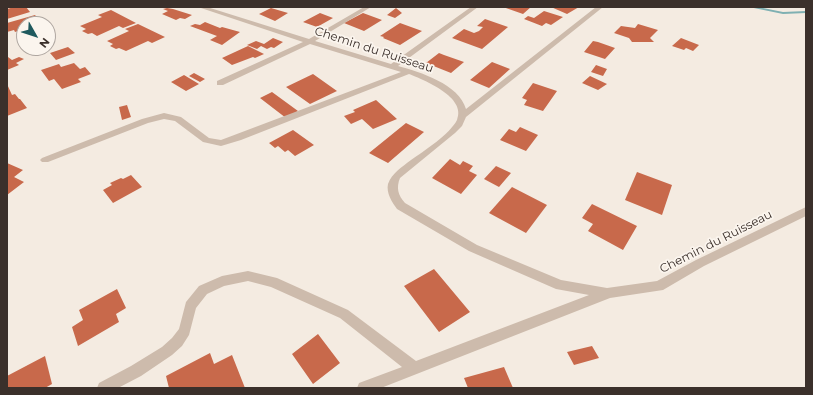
<!DOCTYPE html>
<html>
<head>
<meta charset="utf-8">
<style>
	body { margin:0 }
	#map { position:relative; width:813px; height:395px; overflow:hidden; background:#f4ebe1; font-family:Montserrat,sans-serif }
	canvas { display:block }
	.frame { position:absolute; inset:0; border:8px solid #3b302b; pointer-events:none }
	.north { position:absolute; left:16px; top:16px; width:40px; height:40px; box-sizing:border-box; background:#fbf5ee; border:1px solid #aea6a0; border-radius:50%; rotate:129deg; font-size:11px; font-weight:700; line-height:16px; text-align:center; color:#3b302b }
	.north::after { content:''; display:block; margin:auto; width:14px; height:18px; background:#1f5a5e; clip-path:polygon(50% 0,100% 100%,50% 72%,0 100%) }
</style>
</head>
<body>
<div id="map">
<canvas width="813" height="395"></canvas>
<div class="frame"></div>
<div class="north">N</div>
</div>
<script>
const g = document.querySelector('canvas').getContext('2d');
g.lineJoin = 'round';
function paint(path, color) {
  g.fillStyle = color;
  g.fill(path, 'evenodd');
}
function write(font, color, halo, rows, align = 'center') {
  g.font = font + ' Montserrat,sans-serif';
  g.lineWidth = 3.5;
  g.setLineDash([]);
  g.textBaseline = 'middle';
  g.strokeStyle = halo;
  g.fillStyle = color;
  for (const [text, x, y, turn = 0] of rows) {
    g.save();
    g.translate(x, y);
    g.rotate((+turn || 0) * Math.PI / 180);
    g.textAlign = isNaN(turn) ? turn : align;
    if (halo) g.strokeText(text, 0, 0);
    g.fillText(text, 0, 0);
    g.restore();
  }
}
const stream = new Path2D(`
	M749,7H758L783,12L806,11V13L783,14Z`);
const building = new Path2D(`
	M14,7H26L30,12L7,19V9Z
	M503,7H531L523,14Z
	M551,7H579L567,14Z
	M167,8L173,9L192,15L185,19L180,18L176,20L162,14L168,11L163,9Z
	M271,8L288,13L275,21L259,14Z
	M396,8L402,13L395,18L387,15Z
	M111,10L136,23L123,28L119,26L97,36L92,33L88,34L82,31L86,29L80,26L102,17L98,15Z
	M544,11L563,17L551,25L546,23L542,26L524,19L528,16L534,18Z
	M320,13L333,18L317,27L303,22Z
	M363,13L382,20L364,31L344,23Z
	M35,15L42,24H24V29L15,32L14,30L7,32V23Z
	M485,19L508,27L482,49L452,38L464,29L474,33L479,31L483,27L477,26Z
	M205,22L220,28L222,27L240,32L222,45L210,40L217,36L190,26L195,24L200,25Z
	M400,23L422,31L400,45L383,38L384,37L380,36Z
	M138,24L165,37L152,43L148,41L126,51L119,48L116,49L110,46L113,44L107,41L129,31L125,29Z
	M638,24L658,30L650,38L654,42H632L629,38L614,33L621,26L635,28Z
	M273,38L283,42L274,48L271,47L267,49L261,46L257,49L247,45L256,41L264,44Z
	M681,38L699,45L693,51L686,48L684,50L672,46Z
	M593,41L598,42L615,48L605,59L584,52Z
	M248,46L264,54L255,58L253,57L232,65L222,58Z
	M68,47L75,53L56,60L50,53Z
	M439,53L444,55L464,62L451,73L426,63Z
	M8,57L12,60L19,57L24,59L16,63L19,65L7,70Z
	M492,62L510,69L489,88L470,80Z
	M74,63L80,69L85,67L91,74L78,79L81,82L62,89L54,79L49,81L41,70L59,64L61,67Z
	M596,65L607,69L603,76L591,72Z
	M194,73L205,79L200,82L189,76Z
	M313,74L337,91L310,104L286,87Z
	M184,75L199,84L186,91L171,82Z
	M590,76L607,84L598,90L582,83Z
	M533,83L557,91L543,111L524,105L527,100L522,98Z
	M7,84L12,95L15,94L19,99H20L27,108L7,116Z
	M272,92L298,111L286,118L260,98Z
	M376,100L397,119L373,129L362,119L351,124L344,116L355,112L353,110Z
	M127,105L131,117L122,120L119,107Z
	M406,123L424,132L388,163L369,153Z
	M520,127L538,135L526,151L500,140L509,129L516,132Z
	M293,130L314,145L295,156L288,150L285,152L278,146L275,148L269,143Z
	M450,159L460,165L463,161L473,166L469,171L477,175L461,194L432,178Z
	M7,163L23,170L14,177L24,182L7,195Z
	M496,166L511,173L499,187L484,179Z
	M637,172L672,185L662,215L625,200Z
	M131,175L142,187L113,203L103,190L112,185L110,183L121,178L123,179Z
	M512,187L547,205L526,233L489,213Z
	M592,204L637,226L623,250L588,231L593,224L582,218Z
	M434,269L470,312L439,332L404,286Z
	M117,289L126,308L116,314L119,322L78,346L72,327L83,320L79,310Z
	M318,334L340,363L313,384L292,354Z
	M592,346L599,358L574,365L567,352Z
	M210,353L214,364L232,355L245,388H169L166,376Z
	M45,356L52,384L45,388H7V376Z
	M504,367L513,388H468L464,378Z`);
const minor = new Path2D(`
	M198,7H207L309,39L364,7H371L315,41L391,64L471,7H478L398,66C420,72 459,84 466,109L596,7H603L466,117L462,126L455,133L400,178C396,188 398,195 405,203L477,245L561,280L607,288L657,281L696,260L806,207V216L704,266L663,290L610,298L381,388H357L359,383L402,367L340,318L271,287L248,281L224,286L207,294L196,308L189,335L182,346L172,355L141,376L118,388H97L99,383L131,366L162,347L172,338L179,329L186,302L199,286L222,276L248,271L277,278L348,310L416,361L589,295L556,289L469,251L397,209C392,202 386,193 388,184C392,173 402,167 411,160C424,151 450,134 457,120C467,97 424,80 409,74L241,140L221,146L203,142L175,121L164,119L148,123L48,162H42L40,160L42,158L142,119L164,113L181,117L209,138L221,140L401,72L310,44L223,85H217V81L303,42Z`);
const streetNames = [
	["Chemin du Ruisseau",374,50,18],
	["Chemin du Ruisseau",716,242,-27]
];
paint(stream, '#7fb0b2');
paint(building, '#c8694b');
paint(minor, '#cdbbac');
write('12px', '#3b302b', '#fbf5ee', streetNames);
</script>
</body>
</html>
